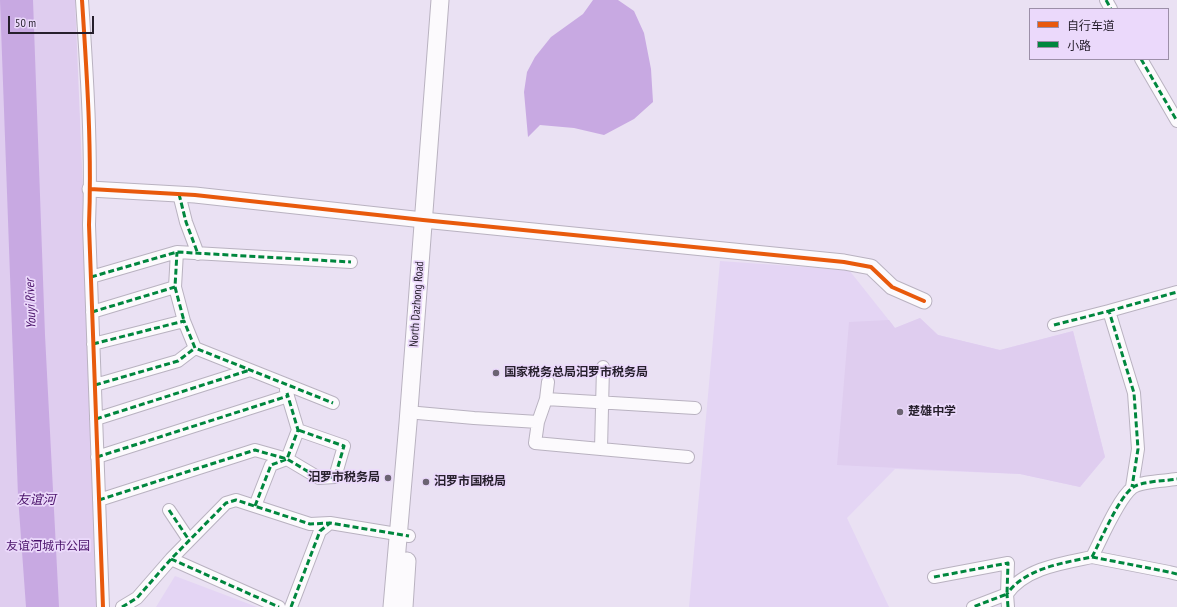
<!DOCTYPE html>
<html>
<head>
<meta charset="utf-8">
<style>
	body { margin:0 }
	#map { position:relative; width:1177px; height:607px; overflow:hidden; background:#eae1f3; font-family:"PT Sans Narrow","Noto Sans SC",sans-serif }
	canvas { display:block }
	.legend { position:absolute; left:1029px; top:8px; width:140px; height:52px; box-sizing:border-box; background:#ebd9fb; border:1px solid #9c8fa8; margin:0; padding:5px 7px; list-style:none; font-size:12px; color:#261f2c }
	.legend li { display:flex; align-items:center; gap:8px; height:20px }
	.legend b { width:20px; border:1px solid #9c8fa8 }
	.scale { position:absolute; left:8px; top:16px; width:86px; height:18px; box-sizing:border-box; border:2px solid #261f2c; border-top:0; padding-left:5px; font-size:12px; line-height:14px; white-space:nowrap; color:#261f2c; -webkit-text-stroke:3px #ebd9fb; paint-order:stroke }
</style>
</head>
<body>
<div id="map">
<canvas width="1177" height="607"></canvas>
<ul class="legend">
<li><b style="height:5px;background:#e8590c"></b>自行车道</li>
<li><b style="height:5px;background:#00873e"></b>小路</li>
</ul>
<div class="scale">50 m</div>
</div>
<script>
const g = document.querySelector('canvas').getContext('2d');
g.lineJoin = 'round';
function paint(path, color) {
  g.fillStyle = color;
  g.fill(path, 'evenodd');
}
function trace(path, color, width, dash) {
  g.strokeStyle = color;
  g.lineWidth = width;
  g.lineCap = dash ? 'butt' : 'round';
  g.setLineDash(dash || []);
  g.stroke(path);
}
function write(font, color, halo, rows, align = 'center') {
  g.font = font + ' "PT Sans Narrow","Noto Sans SC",sans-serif';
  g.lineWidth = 3.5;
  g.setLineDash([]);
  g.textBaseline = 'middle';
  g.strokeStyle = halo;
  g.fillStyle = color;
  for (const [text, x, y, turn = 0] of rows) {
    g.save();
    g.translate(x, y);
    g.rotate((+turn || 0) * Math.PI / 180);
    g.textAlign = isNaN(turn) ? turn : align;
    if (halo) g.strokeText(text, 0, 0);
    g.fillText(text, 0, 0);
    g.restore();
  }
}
const built = new Path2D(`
	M720,261L849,270L895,328L920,318L938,335L1000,350L1073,331L1105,457L1080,487L1020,474L895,469L847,518L889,607H689Z
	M175,576L257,607H156Z`);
const green = new Path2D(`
	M0,0H75L97,524L98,607H0Z
	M920,318L938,335L1000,350L1073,331L1105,457L1080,487L1020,474L837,465L849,322L889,320L895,328Z`);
const water = new Path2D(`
	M0,0H33L45,335L59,607H26L18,496Z
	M593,0H618L634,11L644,33L651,69L653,102L634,119L604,135L574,128L540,125L528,137L524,92L527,72L535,57L551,37L583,14Z`);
const minor = new Path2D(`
	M82,0C87,75 92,150 89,225L103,607
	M1106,0L1111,9
	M1141,59L1177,121
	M179,194L186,222L198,254
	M91,277L177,252L351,262
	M175,287L184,321
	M1109,311L1177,292
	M92,312L175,287L177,252
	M1054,325L1109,311L1134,393L1138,449L1132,487
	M93,344L184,321L195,348L333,403
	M548,382L546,399L538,422L535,443L688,457
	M95,385L178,361L195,348
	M546,399L695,408
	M418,413L474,418L538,422
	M96,419L250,370
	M601,449L603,367
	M97,457L288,396
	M99,500L255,450L287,459L319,478L335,477L344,446L298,430
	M255,506L271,465L287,459L298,430L286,390
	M169,510L189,540
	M1092,557L1169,572L1177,574
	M171,559L279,607
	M934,577L1008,563L1007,594L973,607
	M122,607L137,598L171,559L226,503L236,500L310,524L330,523
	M291,607L320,531L330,523L409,536
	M1008,607L1007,594C1025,568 1063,563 1092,557C1101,540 1118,499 1132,488C1140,481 1166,481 1177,479`);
const tertiary = new Path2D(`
	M90,189L195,195L423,220L844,262L871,267L892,287L924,301`);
const secondary = new Path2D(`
	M392,607L408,423L440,0
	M404,607L407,561`);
const quiet = new Path2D(`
	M1106,0L1111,9
	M1141,59L1177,121
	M179,194L186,222L198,254
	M91,277L177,252L351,262
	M175,287L184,321
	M1109,311L1177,292
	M92,312L175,287L177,252
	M1054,325L1109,311L1134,393L1138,449L1132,487
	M93,344L184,321L195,348L333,403
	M95,385L178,361L195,348
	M96,419L250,370
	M97,457L288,396
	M99,500L255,450L287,459L319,478L335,477L344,446L298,430
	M255,506L271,465L287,459L298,430L287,393
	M169,510L189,540
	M1092,557L1169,572L1177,574
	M171,559L279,607
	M934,577L1008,563L1007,594L973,607
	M122,607L137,598L171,559L226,503L236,500L310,524L330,523
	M291,607L320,531L330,523L409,536
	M1008,607L1007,594C1025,568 1063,563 1092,557C1101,540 1118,499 1132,488C1140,481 1166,481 1177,479`);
const cycleway = new Path2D(`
	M82,0C87,75 92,150 89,225L103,607
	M90,189L195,195L423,220L844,262L871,267L892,287L924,301`);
const markers = [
	[496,373,4,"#6b6372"],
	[900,412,4,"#6b6372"],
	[388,478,4,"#6b6372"],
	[426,482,4,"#6b6372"]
];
const streetNames = [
	["North Dazhong Road",417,304,-86]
];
const poiNames = [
	["国家税务总局汨罗市税务局",504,373],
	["楚雄中学",908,412],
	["汨罗市税务局",380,478,"right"],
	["汨罗市国税局",434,482]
];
const parkNames = [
	["友谊河城市公园",48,547]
];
const waterNames = [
	["Youyi River",31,304,-92],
	["友谊河",36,500]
];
paint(built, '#e4d5f4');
paint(green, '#dfcdef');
paint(water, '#c8a9e2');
trace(minor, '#b9b2c0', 14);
trace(tertiary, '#b9b2c0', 17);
trace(secondary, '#b9b2c0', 19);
trace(minor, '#fcfafd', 12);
trace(tertiary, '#fcfafd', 15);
trace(secondary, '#fcfafd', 17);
trace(quiet, '#00873e', 3, [6, 3]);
trace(cycleway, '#e8590c', 4);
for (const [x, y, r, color] of markers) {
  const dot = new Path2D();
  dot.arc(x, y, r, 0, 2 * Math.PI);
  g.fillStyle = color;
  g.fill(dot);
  trace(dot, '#ebd9fb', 1.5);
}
write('12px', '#261f2c', '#ebd9fb', streetNames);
write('bold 12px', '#261f2c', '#ebd9fb', poiNames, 'left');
write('12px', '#49116a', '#ebd9fb', parkNames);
write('italic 13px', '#491169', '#ebd9fb', waterNames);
</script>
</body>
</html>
